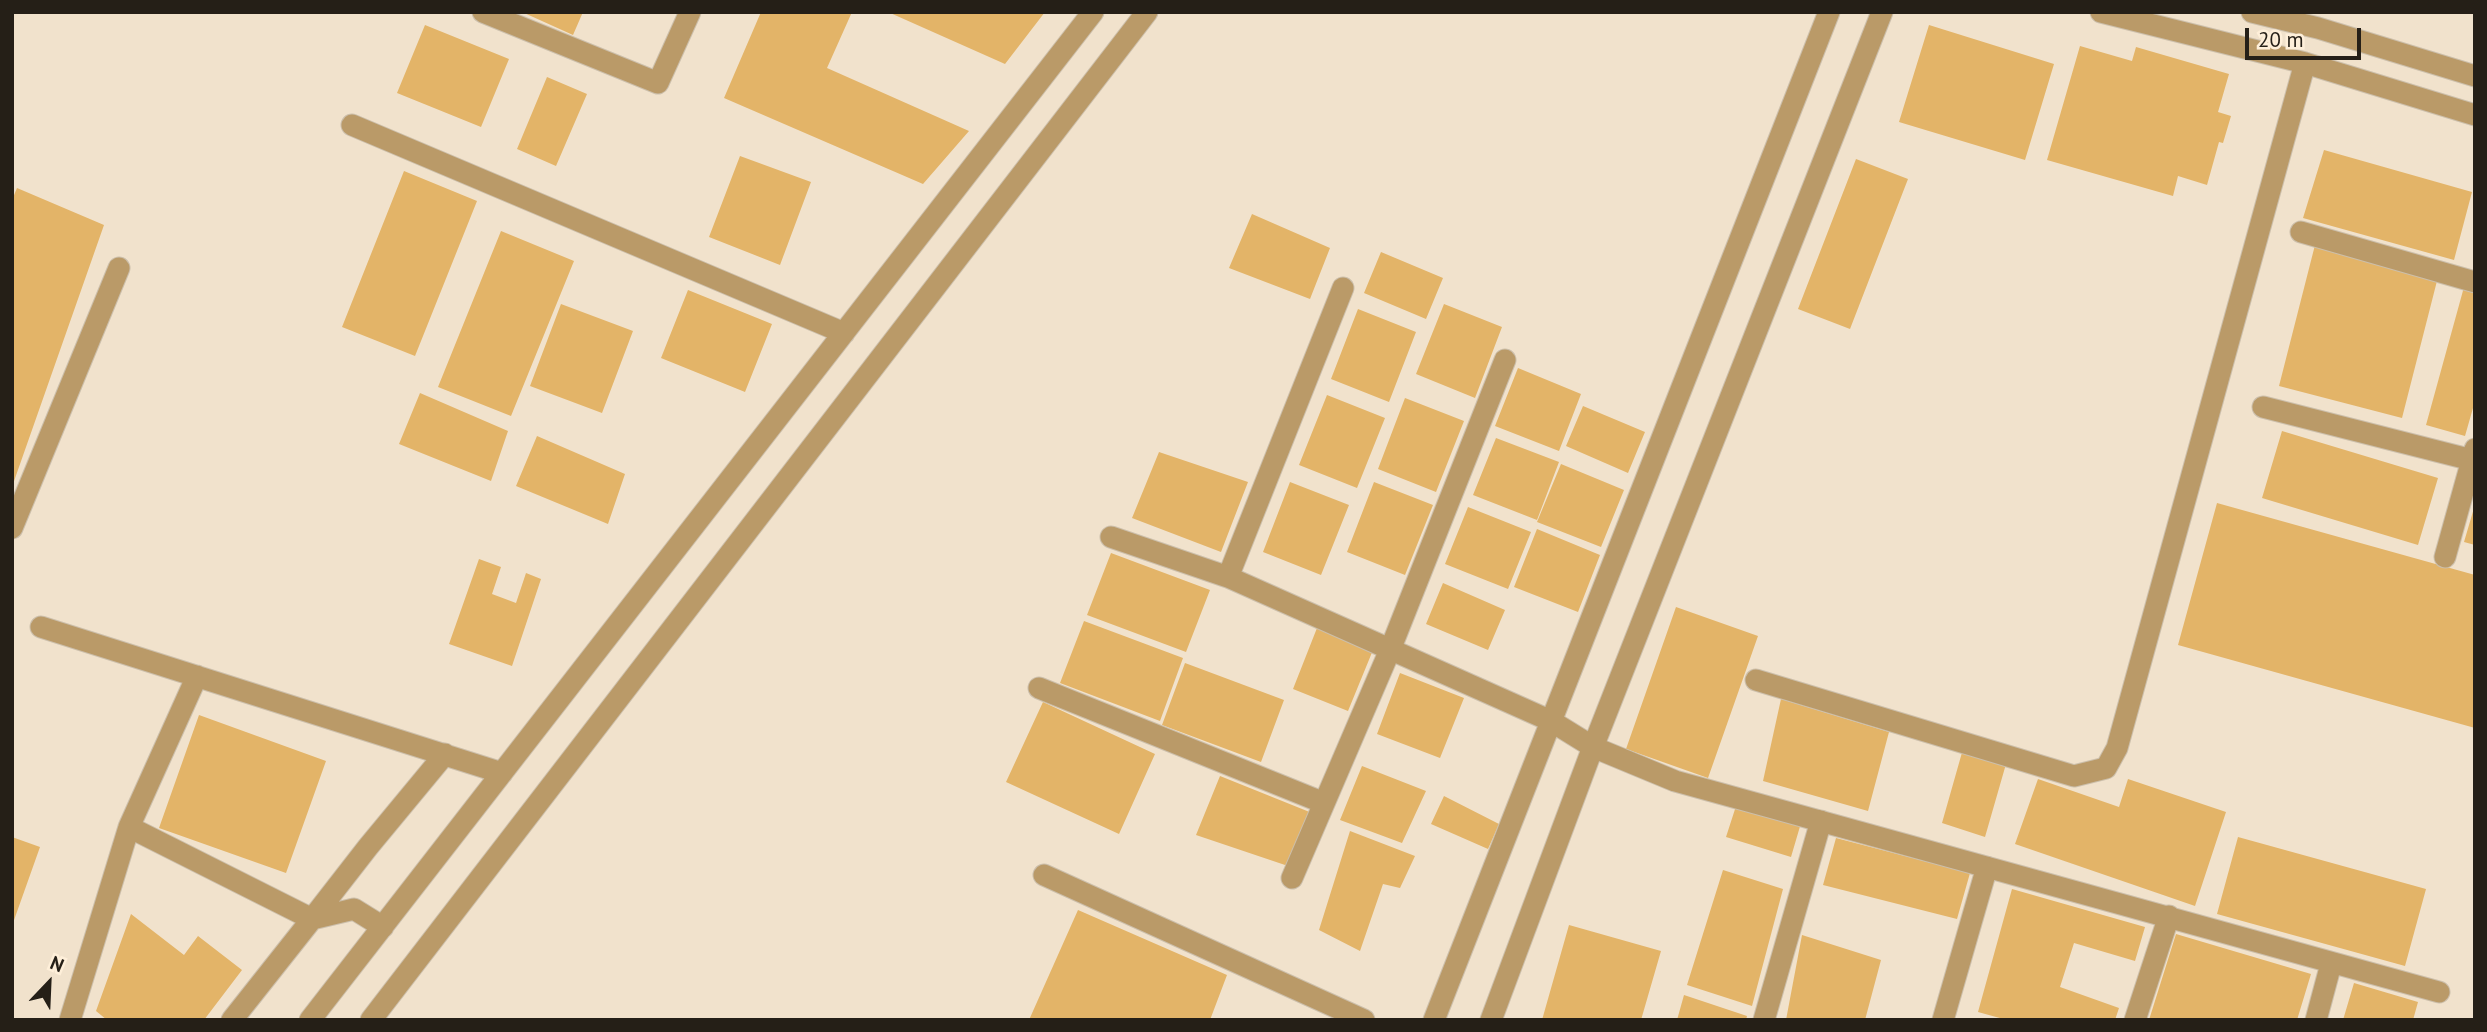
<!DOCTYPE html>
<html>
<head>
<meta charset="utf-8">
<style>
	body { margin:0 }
	#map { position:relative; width:2487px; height:1032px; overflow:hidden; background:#f1e2cc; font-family:"PT Sans",sans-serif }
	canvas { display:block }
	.frame { position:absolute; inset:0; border:14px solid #251f17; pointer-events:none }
	.north { position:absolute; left:14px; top:948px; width:70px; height:70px; -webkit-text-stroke:5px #feefd9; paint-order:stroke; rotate:23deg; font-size:19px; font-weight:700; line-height:28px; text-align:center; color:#251f17 }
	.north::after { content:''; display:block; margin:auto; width:24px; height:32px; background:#251f17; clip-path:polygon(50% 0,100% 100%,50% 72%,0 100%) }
	.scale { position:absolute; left:2245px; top:28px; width:116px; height:32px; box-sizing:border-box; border:4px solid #251f17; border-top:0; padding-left:9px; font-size:21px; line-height:24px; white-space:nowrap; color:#251f17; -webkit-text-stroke:5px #feefd9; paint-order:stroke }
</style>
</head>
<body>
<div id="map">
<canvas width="2487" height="1032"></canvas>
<div class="frame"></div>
<div class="north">N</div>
<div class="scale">20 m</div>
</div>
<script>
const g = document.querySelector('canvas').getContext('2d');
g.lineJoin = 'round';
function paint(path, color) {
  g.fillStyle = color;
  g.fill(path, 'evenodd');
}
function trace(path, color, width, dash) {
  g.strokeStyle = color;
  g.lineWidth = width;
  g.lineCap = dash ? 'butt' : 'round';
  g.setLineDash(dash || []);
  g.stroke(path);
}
const building = new Path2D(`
	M522,12H583L573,35Z
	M761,12H852L827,68L969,131L923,184L724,98Z
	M888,12H1045L1005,64Z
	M425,25L509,59L481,127L397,93Z
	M1929,25L2054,64L2025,160L1899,122Z
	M2080,46L2132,61L2136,47L2229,74L2218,112L2231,116L2223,143L2219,142L2207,185L2178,176L2173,196L2047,160Z
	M547,77L587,94L556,166L517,149Z
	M2324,150L2472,192L2454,260L2303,218Z
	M740,156L811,182L780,265L709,237Z
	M1856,159L1908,179L1850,329L1798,309Z
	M404,171L477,201L415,356L342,327Z
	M17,188L104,225L13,484L12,200Z
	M1252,214L1330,248L1310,299L1229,268Z
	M501,231L574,261L511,416L438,387Z
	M2315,245L2438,277L2402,418L2279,386Z
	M1381,252L1443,278L1426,319L1364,293Z
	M2464,287L2475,290V401L2465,436L2426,425Z
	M688,290L772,324L745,392L661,358Z
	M561,304L633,331L602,413L530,386Z
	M1444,304L1502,327L1475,398L1416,374Z
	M1358,309L1416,332L1389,402L1331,379Z
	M1518,368L1581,394L1559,451L1495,426Z
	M420,393L508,431L491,481L399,444Z
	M1327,395L1385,418L1357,488L1299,465Z
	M1405,398L1464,421L1436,492L1378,469Z
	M1583,406L1645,432L1628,473L1566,446Z
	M2282,431L2438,478L2418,545L2262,498Z
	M537,436L625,474L608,524L516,486Z
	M1496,438L1559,462L1537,520L1473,495Z
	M1159,452L1248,482L1221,552L1132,518Z
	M1561,464L1624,490L1601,547L1537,522Z
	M1290,482L1349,505L1321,575L1263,552Z
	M1374,482L1433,505L1405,575L1347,552Z
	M2217,503L2475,575V728L2178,645Z
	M1468,507L1531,532L1508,589L1445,564Z
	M2474,508H2475V545L2464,542Z
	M1537,529L1600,555L1578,612L1514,587Z
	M1111,553L1210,590L1186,652L1087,615Z
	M479,559L501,567L492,594L516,603L526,573L541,579L512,666L449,644Z
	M1443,583L1505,610L1488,650L1426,624Z
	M1676,607L1758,636L1708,778L1626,749Z
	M1084,621L1183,658L1160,721L1060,683Z
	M1317,628L1373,650L1348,711L1293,689Z
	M1185,663L1284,700L1261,762L1162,725Z
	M1400,673L1464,698L1440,758L1377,734Z
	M1781,699L1889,732L1868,811L1763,781Z
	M1043,702L1155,754L1119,834L1006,782Z
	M199,715L326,761L286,873L159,828Z
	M1963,749L2006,764L1985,837L1942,823Z
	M1362,766L1426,791L1402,843L1340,820Z
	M1220,776L1312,813L1288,866L1196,835Z
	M2038,779L2119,807L2128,779L2226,812L2195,906L2015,844Z
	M1444,796L1499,824L1488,849L1431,824Z
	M1737,803L1801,823L1791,857L1726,837Z
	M1350,831L1415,856L1400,888L1383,884L1360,951L1319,930Z
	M12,837L40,847L13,923H12Z
	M2238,837L2426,889L2405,966L2217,914Z
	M1836,838L1970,873L1957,919L1823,885Z
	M1723,870L1783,889L1752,1006L1687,985Z
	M2012,889L2145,927L2135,961L2074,943L2060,987L2119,1008L2115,1020H2007L1978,1012Z
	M1078,910L1227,975L1210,1020H1029Z
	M131,914L184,955L198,936L242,970L204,1020H107L96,1011Z
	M1569,925L1661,951L1641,1020H1542Z
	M2176,934L2311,974L2297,1020H2149Z
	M1802,935L1881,960L1865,1020H1786Z
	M2354,983L2418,1002L2413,1020H2343Z
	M1684,995L1747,1016L1746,1020H1677Z`);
const minor = new Path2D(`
	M483,12L658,83L690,12
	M2101,12L2305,63L2475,115
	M2252,12L2318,28L2475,76
	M352,125L844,333
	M2301,232L2475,282
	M2263,407L2472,460
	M12,528L119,268
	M1111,537L1228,577L1551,721L1593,747L1675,781L2439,992
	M2445,557L2475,449
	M1228,577L1343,288
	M41,627L502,773
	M1756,680L2074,776L2106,768L2117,748L2305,63
	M1039,688L1324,803
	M129,827L197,676
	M1044,875L1364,1020
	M1292,878L1390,650L1505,360
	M383,927L354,909L312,919L368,847L445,754
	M70,1020L129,827L312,919L232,1020
	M310,1020L1093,12
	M371,1020L1147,12
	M1434,1020L1829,12
	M1491,1020L1593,747L1882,12
	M1764,1020L1821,821
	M1943,1020L1987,867
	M2135,1020L2169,916
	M2316,1020L2331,964`);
paint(building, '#e3b468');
trace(minor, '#ccbfab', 23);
trace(minor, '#ba9a68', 21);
</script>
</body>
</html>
